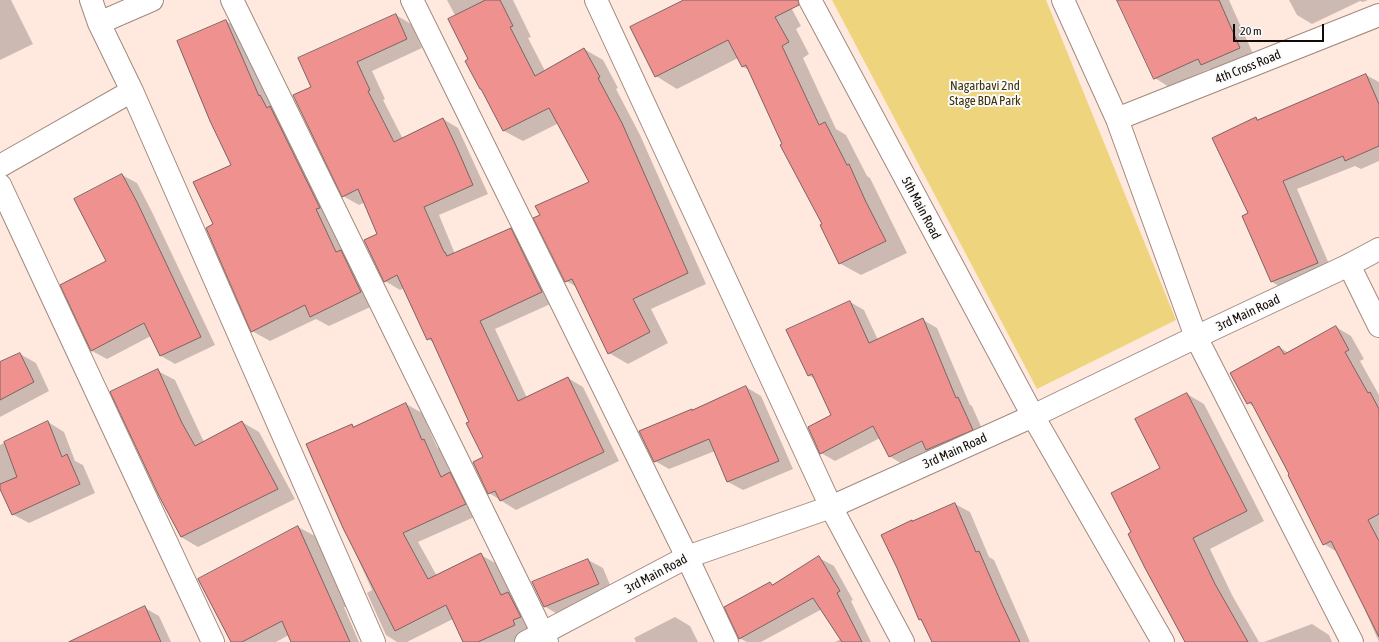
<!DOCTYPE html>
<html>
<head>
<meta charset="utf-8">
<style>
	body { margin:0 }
	#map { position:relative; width:1379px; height:642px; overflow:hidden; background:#ffe9df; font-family:"Asap Condensed",sans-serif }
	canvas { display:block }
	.scale { position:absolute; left:1233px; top:24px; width:91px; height:18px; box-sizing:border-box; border:2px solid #120a06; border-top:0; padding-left:5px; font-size:12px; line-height:14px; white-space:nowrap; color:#120a06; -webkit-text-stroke:3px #fbfbfb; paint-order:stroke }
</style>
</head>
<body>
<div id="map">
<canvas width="1379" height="642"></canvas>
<div class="scale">20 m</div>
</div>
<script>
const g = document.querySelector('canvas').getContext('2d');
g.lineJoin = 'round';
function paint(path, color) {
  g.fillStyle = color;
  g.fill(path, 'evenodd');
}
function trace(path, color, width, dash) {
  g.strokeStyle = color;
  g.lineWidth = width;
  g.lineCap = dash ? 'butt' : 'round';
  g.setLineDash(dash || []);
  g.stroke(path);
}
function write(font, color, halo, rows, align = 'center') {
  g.font = font + ' "Asap Condensed",sans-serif';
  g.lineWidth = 4;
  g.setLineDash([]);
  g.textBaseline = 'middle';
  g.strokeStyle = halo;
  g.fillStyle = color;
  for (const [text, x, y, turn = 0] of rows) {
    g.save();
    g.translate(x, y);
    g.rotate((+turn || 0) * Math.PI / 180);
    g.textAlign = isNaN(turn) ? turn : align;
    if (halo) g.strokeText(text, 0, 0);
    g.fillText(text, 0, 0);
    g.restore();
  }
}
const green = new Path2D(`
	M832,0H1046L1176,320L1037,389Z`);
const shadow = new Path2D(`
	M0,0H11L33,44L0,60Z
	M447,0H513L531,37L528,38L545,71L584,49L603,60L618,88L616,89L640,135L706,284L651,309L668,343L628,364L609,353L577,287L566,281L541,216L591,182L559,123L523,141L504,131L483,90L470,59L456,17Z
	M687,0H787L801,26L796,29L809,54L803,58L836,129L846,135L867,176L870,178L907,253L861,275L839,263L824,225L784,145L749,70L743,67L738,58L677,89L656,76Z
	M1118,0H1229L1254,56L1216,73L1209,69L1169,87L1155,78Z
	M1289,0H1368L1363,2L1360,1L1312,24L1297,15Z
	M396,15L411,24L422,48L372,71L385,99L383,100L403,139L443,119L458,128L488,194L439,215L455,254L511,229L526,238L557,301L495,329L527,398L568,378L583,387L619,461L516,510L489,493L484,458L470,422L434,343L428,339L404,288L400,290L385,281L379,235L365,202L359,205L343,196L312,87Z
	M226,21L245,32L379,303L329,326L316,319L270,341L252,331L214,225L233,165Z
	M1366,75L1379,82V161L1361,169L1355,166L1297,189L1332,271L1286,290L1272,282L1244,216L1250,214L1256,118L1259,120Z
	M122,175L137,183L152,212L215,345L175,364L161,356L151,336L107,359L92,351L62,286L108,261Z
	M850,302L864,310L878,340L923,320L937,328L970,405L972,406L986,438L904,465L889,456L880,438L835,461L821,453L833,415L815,379L808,375ZM926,437L927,439L896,454V452Z
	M1336,327L1351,336L1364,359L1360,361L1379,395V642L1365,610H1366L1337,552L1324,544L1291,475L1256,408L1248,403L1279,347L1289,353Z
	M20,354L36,363L49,391L0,417V363Z
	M158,371L175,380L204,442L242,422L259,432L295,499L198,547L181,537Z
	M746,387L761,396L793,469L743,490L728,482L715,451L669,469L655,461L692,410L694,411Z
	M1187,394L1204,404L1264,521L1210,549L1232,595L1259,642H1185L1133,533L1162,468Z
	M406,404L422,413L437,447L440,449L451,474L466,483L481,514L418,542L437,576L481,555L497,564L525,602L530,634L513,642H464L453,619L407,642H397L386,635L367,593L372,590L307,445L351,425L355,427Z
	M48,422L64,432L75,461L83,465L95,493L29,523L12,514L2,490L0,491V445Z
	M955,504L970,512L989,557L994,560L1030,642H933L924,622L920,620L898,567L912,521L913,522Z
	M298,527L315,536L372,642H362L346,607H344L359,642H292L289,635L276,642H233Z
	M819,558L834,566L853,600L851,601L871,642H835L841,639L822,609L761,642H747L739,638L770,583L773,585Z
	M588,560L603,568L613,592L559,615L544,606Z
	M145,608L159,616L171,642H77Z
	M675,617L690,626L698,642H636L634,638Z
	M1312,624L1329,635L1332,642H1264Z`);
const building = new Path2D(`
	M486,0H500L513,26L510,27L535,76L584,48L600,77L598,78L622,123L688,273L633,299L650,332L608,354L572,279L565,282L533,218L540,215L535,206L589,182L549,108L503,131L481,89H480L465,61L468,59L448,19Z
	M684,0H798L799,5L775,17L789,42L782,46L819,125L825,122L847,165L849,164L866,202L886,241L839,264L820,225L822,224L780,145L782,144L746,65L742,67L728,40L655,77L630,27Z
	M1117,0H1219L1240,48L1201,65L1198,59L1154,79Z
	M396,14L407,39L357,62L370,90L368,91L394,142L443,118L457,148L473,185L424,207L444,252H445L447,256L511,228L542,292L480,321L518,401L568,377L604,452L500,501L495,491L488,494L473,462L483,457L466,423L469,422L431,338L427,340L397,275L384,282L364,240L377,234L358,189L342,197L293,95L311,87L298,58Z
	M226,20L259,96L260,95L267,108L270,106L320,208L316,209L336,252L341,250L361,292L310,317L305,305L251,332L206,228L213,224L193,182L231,165L210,121L177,41Z
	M1366,74L1379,104V146L1345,161L1343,156L1283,181L1318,263L1271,282L1242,216L1248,213L1212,138L1256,117L1257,120Z
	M122,174L137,202L201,337L160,356L144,323L91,351L60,285L106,261L74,199Z
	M850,301L869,343L923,318L956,398L958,397L973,430L926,450L922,441L889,457L873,426L820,454L808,427L831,415L812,374L808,376L786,330Z
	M1336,326L1349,350L1345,352L1368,393L1370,392L1379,409V514L1368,520L1379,541V637L1331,541L1323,545L1288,475L1289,474L1251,402L1247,404L1230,373L1279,346L1284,354Z
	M20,353L34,382L0,400V362Z
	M158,369L182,423L195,446L242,421L278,489L181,537L159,496L110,392Z
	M746,386L779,461L727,482L709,439L654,462L639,431L692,409V410Z
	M1187,393L1247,511L1193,538L1215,584L1248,642H1185L1145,568L1128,534L1131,532L1111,493L1160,468L1135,419Z
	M406,403L422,440L424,439L441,477L450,472L466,504L403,533L428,579L481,553L501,595L508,592L521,617L513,620L515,625L478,642H463L446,605L395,631L343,528L306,444L352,424L353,427Z
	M48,421L62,457L67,454L80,484L12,515L0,489V484L17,477L4,442Z
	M955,503L976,552L979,551L1001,602L1020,642H932L921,619L919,620L897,568L881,535L912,520V521Z
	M298,526L350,642H291L282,621L242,642H231L198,579Z
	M819,556L840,591L837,593L862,642H842L813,598L739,639L724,607L770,582L772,585Z
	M588,559L599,584L544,607L532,582Z
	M145,606L161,642H69Z`);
const minor = new Path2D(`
	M91,0L99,23L132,91L374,642
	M232,0L547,642
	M412,0L687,557L727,642
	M596,0L831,507L903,642
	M810,0L1033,416
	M1063,0L1117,119L1196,337L1352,642
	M99,23L152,0
	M1117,119L1379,15
	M0,166L132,91
	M0,185L213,642
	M1349,265L1379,326`);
const tertiary = new Path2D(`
	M1033,416L1163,642
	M526,642L687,557L831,507L1033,416L1196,337L1349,265L1379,249`);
const streetNames = [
	["4th Cross Road",1248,67,-22],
	["5th Main Road",921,208,62],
	["3rd Main Road",1248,313,-25],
	["3rd Main Road",955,451,-24],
	["3rd Main Road",656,574,-28]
];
const parkNames = [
	["Nagarbavi 2nd",985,86],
	["Stage BDA Park",985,101]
];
paint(green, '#efd47e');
paint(shadow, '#0003');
paint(building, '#ef918f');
trace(building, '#7c6261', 1);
trace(minor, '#a1897e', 24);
trace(tertiary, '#a1897e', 24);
trace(minor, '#fff', 22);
trace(tertiary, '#fff', 22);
write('13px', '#120a06', '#fbfbfb', streetNames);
write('13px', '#3e320a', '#fbfbfb', parkNames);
</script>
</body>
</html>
